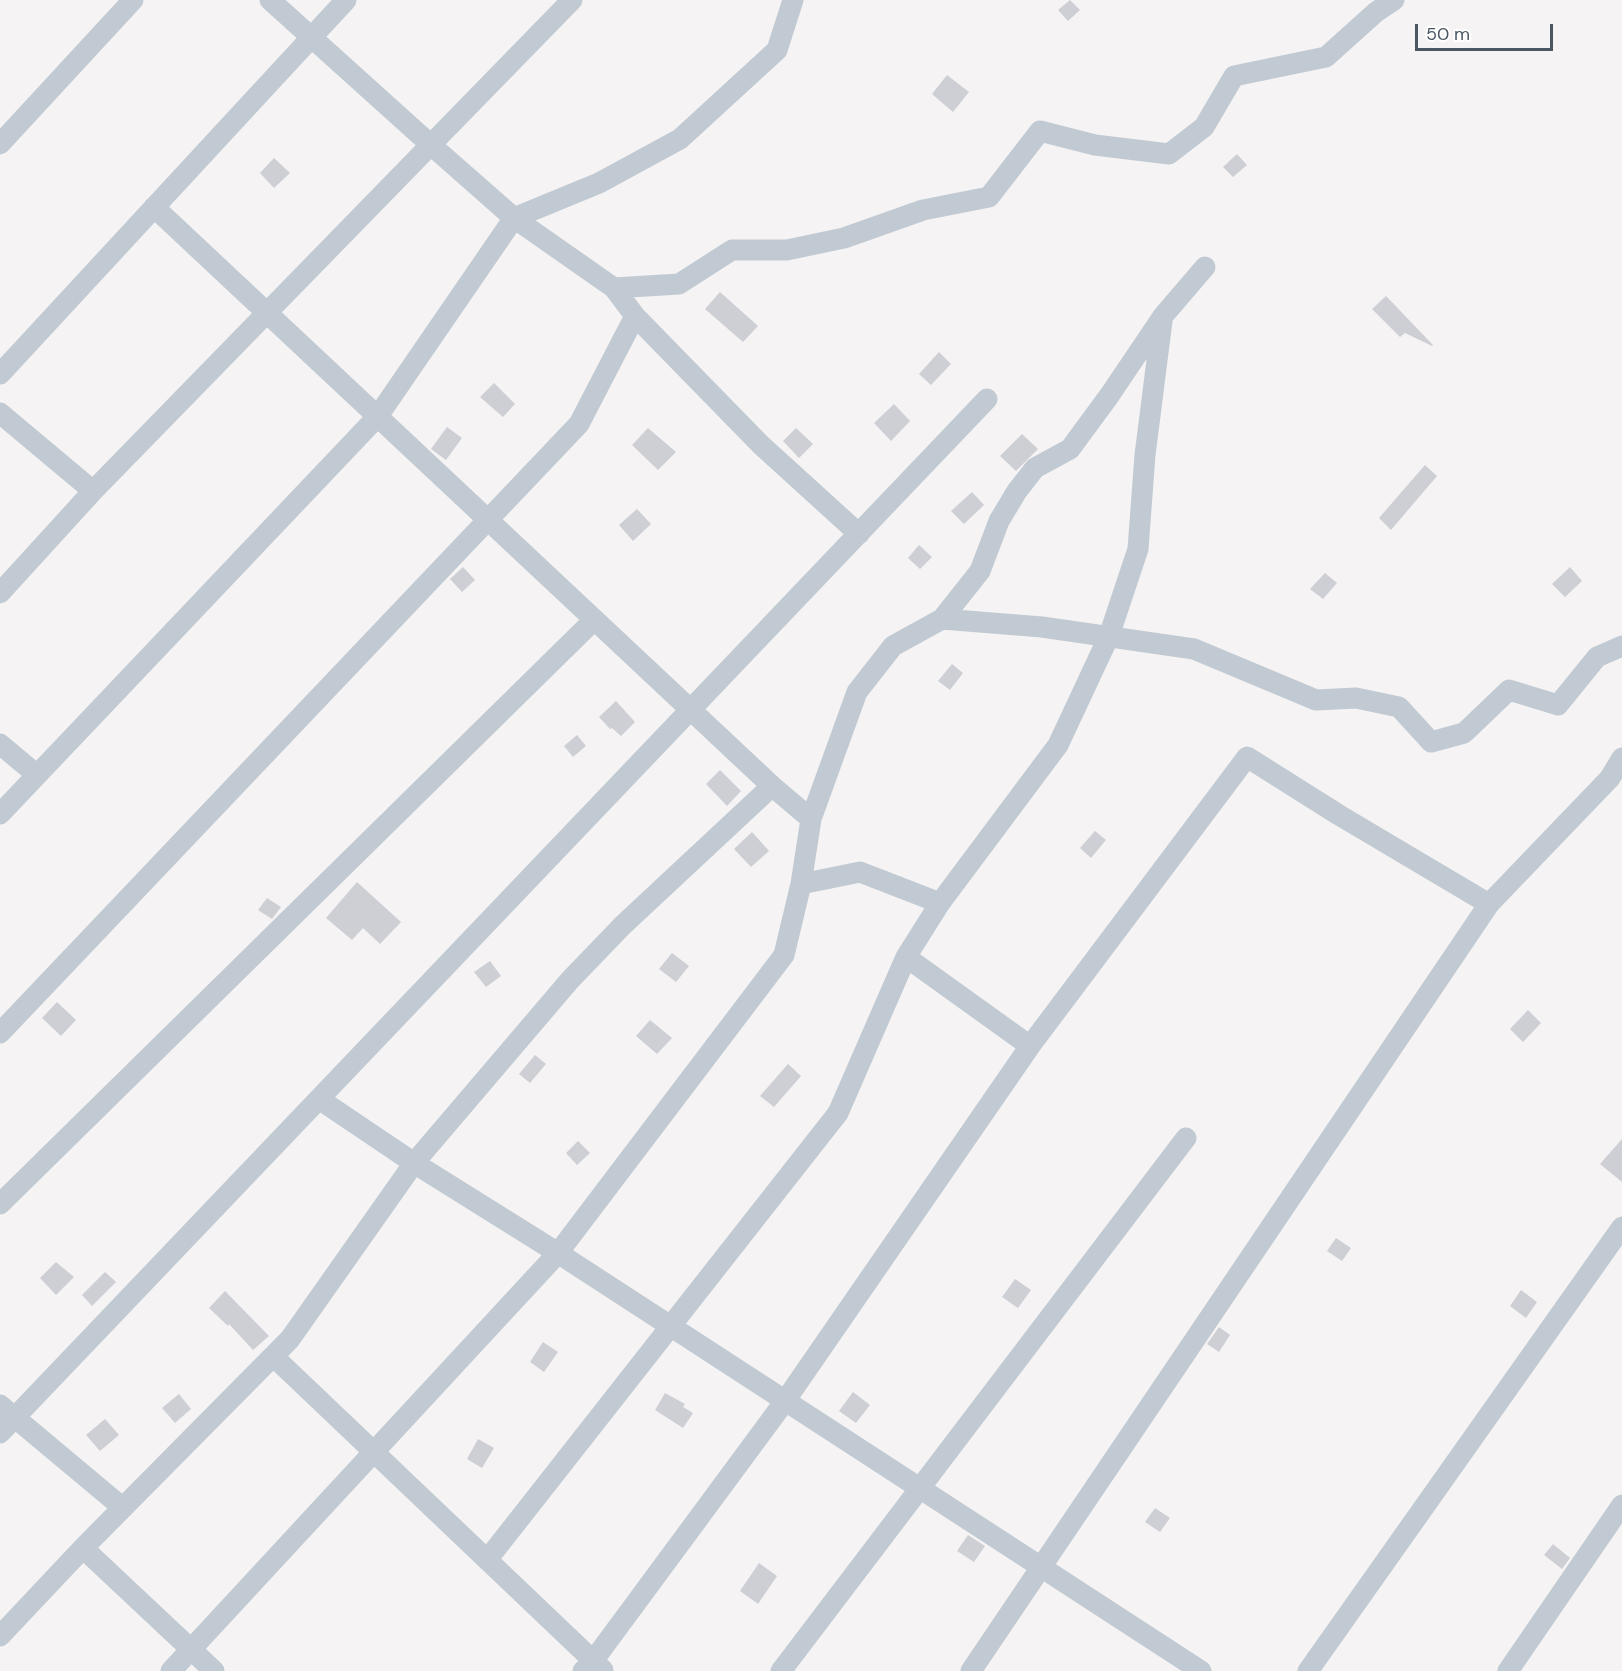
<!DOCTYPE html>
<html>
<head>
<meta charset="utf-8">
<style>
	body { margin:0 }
	#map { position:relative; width:1622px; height:1671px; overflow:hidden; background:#f5f3f3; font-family:"DM Sans",sans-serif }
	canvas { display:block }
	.scale { position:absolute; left:1415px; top:24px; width:138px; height:27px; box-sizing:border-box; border:3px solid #4a5661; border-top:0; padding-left:8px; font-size:18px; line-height:21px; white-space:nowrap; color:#4a5661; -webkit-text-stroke:4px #fff; paint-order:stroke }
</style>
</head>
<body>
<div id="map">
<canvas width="1622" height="1671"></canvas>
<div class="scale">50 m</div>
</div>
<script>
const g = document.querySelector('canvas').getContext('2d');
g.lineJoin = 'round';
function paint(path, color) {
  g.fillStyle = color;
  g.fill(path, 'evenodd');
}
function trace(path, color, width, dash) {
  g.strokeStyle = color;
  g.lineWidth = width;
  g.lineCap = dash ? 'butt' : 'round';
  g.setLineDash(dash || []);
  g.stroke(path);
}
const building = new Path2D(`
	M1070,0L1080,10L1068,21L1058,10Z
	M947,75L969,92L953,112L932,94Z
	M1237,154L1247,165L1233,177L1223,167Z
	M274,158L290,173L274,188L260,173Z
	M720,292L758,326L743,342L705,309Z
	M1386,296L1433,345L1432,346L1405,333L1400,337L1372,309Z
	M939,352L951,364L931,385L919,374Z
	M494,383L515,404L503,417L480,397Z
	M894,404L910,421L891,441L874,423Z
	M447,427L462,438L446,460L431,449Z
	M648,428L676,452L658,470L632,445Z
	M796,428L813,444L799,458L783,441Z
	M1022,434L1038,449L1016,471L1000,456Z
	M1425,465L1437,476L1391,530L1379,518Z
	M972,492L984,505L964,524L951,511Z
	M637,509L651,524L633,541L619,525Z
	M919,545L932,557L920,569L908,558Z
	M463,567L475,580L462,592L450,579Z
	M1570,567L1582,581L1565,597L1552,584Z
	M1325,573L1337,583L1323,599L1310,589Z
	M952,664L963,673L950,690L938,681Z
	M616,701L635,722L621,736L612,728L610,729L599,717Z
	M577,735L586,746L573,757L564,746Z
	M720,770L741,791L727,806L706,784Z
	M1095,831L1106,840L1091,858L1080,848Z
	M752,832L769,851L751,867L734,849Z
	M357,882L401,922L380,944L363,928L352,940L326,918Z
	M267,898L281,907L272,919L258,910Z
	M672,953L689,966L676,982L659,969Z
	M490,961L501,976L486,987L474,972Z
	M57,1002L76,1020L61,1036L42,1018Z
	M1528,1010L1541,1023L1523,1042L1510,1029Z
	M650,1020L672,1038L657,1054L636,1036Z
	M535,1055L546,1064L530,1083L519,1074Z
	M788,1064L801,1076L774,1107L760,1096Z
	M1622,1139V1182L1600,1164Z
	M578,1141L590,1153L577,1165L566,1153Z
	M1336,1238L1351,1248L1342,1261L1327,1251Z
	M56,1262L74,1277L56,1295L40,1278Z
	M105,1272L116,1282L92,1306L82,1295Z
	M1015,1279L1031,1290L1018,1308L1002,1297Z
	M1521,1290L1537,1302L1526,1318L1510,1306Z
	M225,1291L269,1336L253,1350L229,1324L228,1326L209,1308Z
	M1219,1327L1230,1335L1219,1352L1207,1344Z
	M543,1342L558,1352L544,1372L530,1362Z
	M853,1392L870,1405L856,1423L839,1411Z
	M665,1393L685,1404L683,1407L693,1413L683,1428L655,1410Z
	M179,1394L191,1409L175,1423L162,1408Z
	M105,1419L119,1435L100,1451L86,1435Z
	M478,1439L494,1448L482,1468L467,1459Z
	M1155,1508L1170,1518L1160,1532L1145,1522Z
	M968,1535L985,1546L974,1562L957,1551Z
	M1553,1544L1570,1558L1562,1569L1544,1555Z
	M759,1563L777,1576L758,1604L740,1591Z`);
const street = new Path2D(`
	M270,0L431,145L514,218L614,288L635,316L761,445L859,534
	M0,144L133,0
	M154,207L772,786L811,819
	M614,288L679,284L732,250H787L844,238L923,210L989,197L1040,131L1095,145L1169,154L1204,127L1234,76L1326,57L1376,12L1394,0
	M0,374L346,0
	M0,413L93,491
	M0,593L93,491L572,0
	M942,619L1042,627L1194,649L1316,700L1356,698L1399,707L1431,742L1464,733L1509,690L1558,705L1597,657L1622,646
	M0,744L37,775
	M0,814L378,416L514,218L599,183L680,139L777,50L793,0
	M940,903L1058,745L1109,636L1138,549L1145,455L1162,321
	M906,957L1030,1046
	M0,1033L579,424L635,316
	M319,1099L414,1163L558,1253L1201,1671
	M0,1204L594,620
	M273,1356L603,1670
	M0,1405L123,1508
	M0,1433L987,399
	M83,1548L214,1671
	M487,1560L838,1113L906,957L940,903L860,872L801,884
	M0,1636L83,1548L290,1339L414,1163L570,980L623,925L772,786
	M171,1671L558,1253L784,955L801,884L811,819L857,692L893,646L942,619L980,571L999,521L1017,491L1035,468L1070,449L1109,396L1163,316L1205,267
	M583,1671L593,1661L785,1401L1030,1046L1247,757L1339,815L1489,904
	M781,1671L1186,1138
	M971,1671L1489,904L1610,778L1622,758
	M1308,1671L1622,1227
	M1508,1671L1622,1505`);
paint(building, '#cdcfd5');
trace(street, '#c1cad2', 21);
</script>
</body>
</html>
